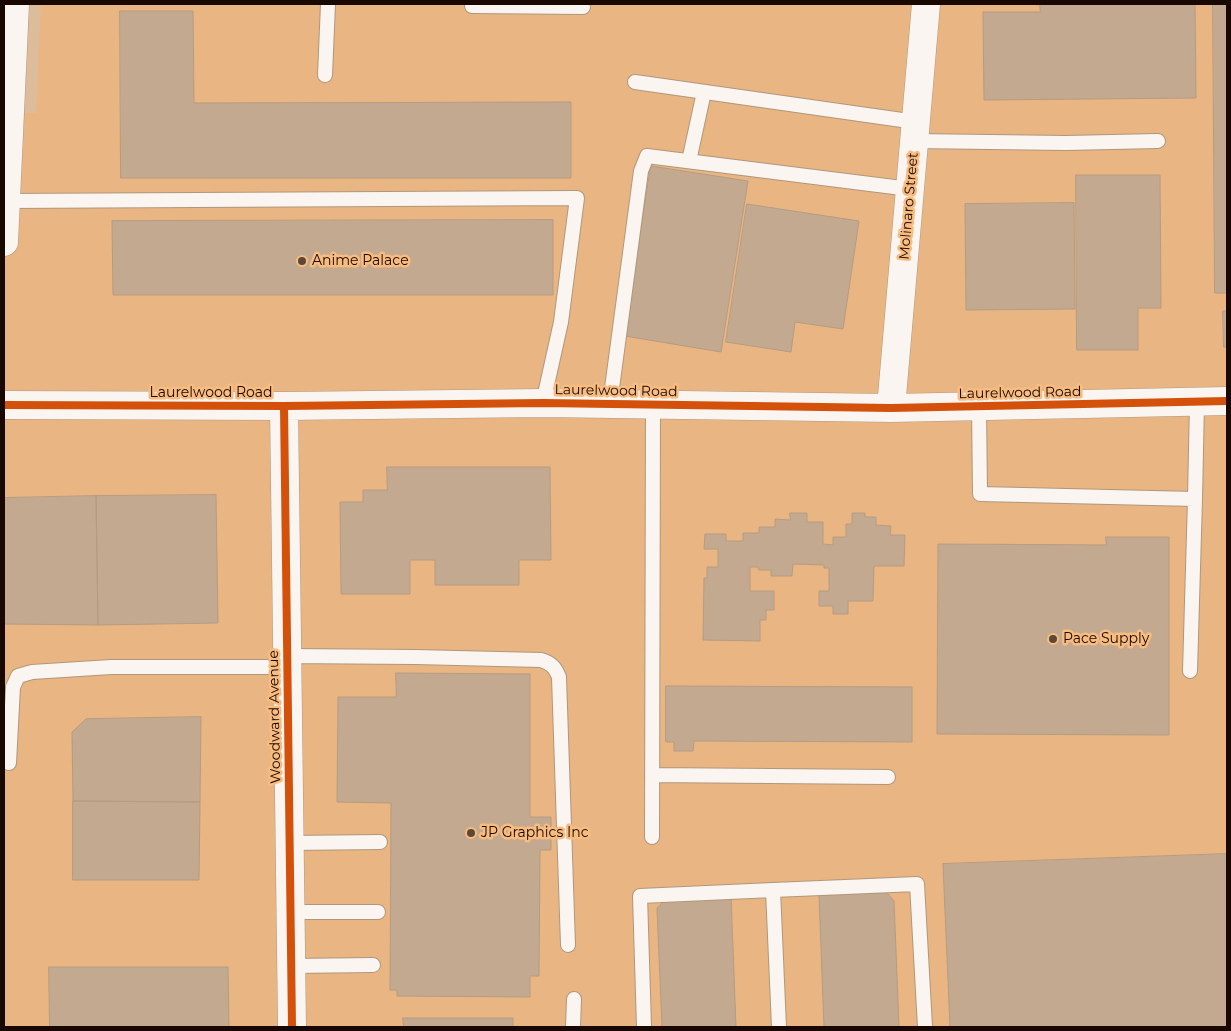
<!DOCTYPE html>
<html>
<head>
<meta charset="utf-8">
<style>
	body { margin:0 }
	#map { position:relative; width:1231px; height:1031px; overflow:hidden; background:#ddbc9b; font-family:Montserrat,sans-serif }
	canvas { display:block }
	.frame { position:absolute; inset:0; border:5px solid #180800; pointer-events:none }
</style>
</head>
<body>
<div id="map">
<canvas width="1231" height="1031"></canvas>
<div class="frame"></div>
</div>
<script>
const g = document.querySelector('canvas').getContext('2d');
g.lineJoin = 'round';
function paint(path, color) {
  g.fillStyle = color;
  g.fill(path, 'evenodd');
}
function trace(path, color, width, dash) {
  g.strokeStyle = color;
  g.lineWidth = width;
  g.lineCap = dash ? 'butt' : 'round';
  g.setLineDash(dash || []);
  g.stroke(path);
}
function write(font, color, halo, rows, align = 'center') {
  g.font = font + ' Montserrat,sans-serif';
  g.lineWidth = 5;
  g.setLineDash([]);
  g.textBaseline = 'middle';
  g.strokeStyle = halo;
  g.fillStyle = color;
  for (const [text, x, y, turn = 0] of rows) {
    g.save();
    g.translate(x, y);
    g.rotate((+turn || 0) * Math.PI / 180);
    g.textAlign = isNaN(turn) ? turn : align;
    if (halo) g.strokeText(text, 0, 0);
    g.fillText(text, 0, 0);
    g.restore();
  }
}
const built = new Path2D(`
	M41,4H1227V1027H4V114L36,113Z`);
const building = new Path2D(`
	M1040,4H1195L1196,98L984,100L983,12H1040Z
	M1213,4H1227V293H1215Z
	M120,11H193L194,103L571,102V178H121Z
	M651,166L748,181L721,352L625,336Z
	M1076,175H1160L1161,308H1138V350H1077Z
	M1074,203L1075,309L966,310L965,204Z
	M747,204L859,221L843,329L795,322L791,352L726,342Z
	M553,220V295H113L112,221Z
	M1223,311H1227V347H1224Z
	M387,467H550L551,560H519V585H435V560H410V594H341L340,502H363V490H387Z
	M216,495L218,623L98,625L96,496Z
	M96,496L98,625L4,624V498Z
	M790,513H807V522H823V544L833,545V537H846V524H852V513H865V517H876V525L891,526L890,535H905L904,566H874L873,601H848V614H833V606H819V591H829V568H824V565L793,564L792,576H771V570H759L758,567H750V591H774V610H766V620H760V641L703,640L704,578H707V567H718V549H704L705,534H726V541H743V533H759V527H775V519L790,520Z
	M1106,537H1169V735L937,734L938,544L1106,545Z
	M396,673L530,674V817H551V850H540L539,976H530V997L397,996V990H390L391,803L337,802L338,697H396Z
	M666,686L912,687V742L694,741L693,751H674V742H666Z
	M201,717L200,802L73,801L72,732L86,719Z
	M73,801L200,802L199,880H73Z
	M1227,854V1027H950L943,864Z
	M884,889L894,901L899,1027H824L819,894Z
	M731,896L736,1027H662L657,908L666,899Z
	M49,967H228L229,1027H50Z
	M403,1018H513V1027H404Z`);
const lane = new Path2D(`
	M472,4V6L583,7
	M325,75L328,4
	M635,82L916,122
	M914,141L1066,143L1158,141
	M689,161L704,92
	M6,201L577,198L561,322L543,403
	M610,403L641,171L647,156L910,189
	M979,406L980,494L1195,499L1197,401
	M287,656L415,657L541,660C551,663 555,667 559,677L568,945
	M1190,671L1195,499
	M9,763L13,687L18,676L32,672L111,667H287
	M652,775L888,777
	M652,837L653,404
	M290,843L380,842
	M773,890L917,884L925,1027
	M290,912H378
	M291,966L373,965
	M573,1027L574,999
	M644,1027L640,896L773,890L779,1027`);
const street = new Path2D(`
	M4,242L15,4
	M4,405L284,406L543,403L891,408L1227,401
	M284,406L292,1027
	M891,408L926,4`);
const cycleway = new Path2D(`
	M4,405L284,406L543,403L891,408L1227,401
	M284,406L292,1027`);
const markers = [
	[302,261,5,"#5d4736"],
	[1053,639,5,"#5d4736"],
	[471,833,5,"#5d4736"]
];
const streetNames = [
	["Molinaro Street",909,206,-85],
	["Laurelwood Road",616,391,1],
	["Laurelwood Road",211,393],
	["Laurelwood Road",1020,393,-1],
	["Woodward Avenue",275,717,-91]
];
const poiNames = [
	["Anime Palace",312,261],
	["Pace Supply",1063,639],
	["JP Graphics Inc",481,833]
];
paint(built, '#e9b582');
paint(building, '#c3a98f');
trace(building, '#b69c82', 1);
trace(lane, '#b0977c', 16);
trace(street, '#b0977c', 29);
trace(lane, '#faf5f0', 14);
trace(street, '#faf5f0', 28);
trace(cycleway, '#d3510b', 8);
for (const [x, y, r, color] of markers) {
  const dot = new Path2D();
  dot.arc(x, y, r, 0, 2 * Math.PI);
  g.fillStyle = color;
  g.fill(dot);
  trace(dot, '#f8bc80', 2);
}
write('14px', '#180800', '#f8bc80', streetNames);
write('14px', '#180800', '#f8bc80', poiNames, 'left');
</script>
</body>
</html>
